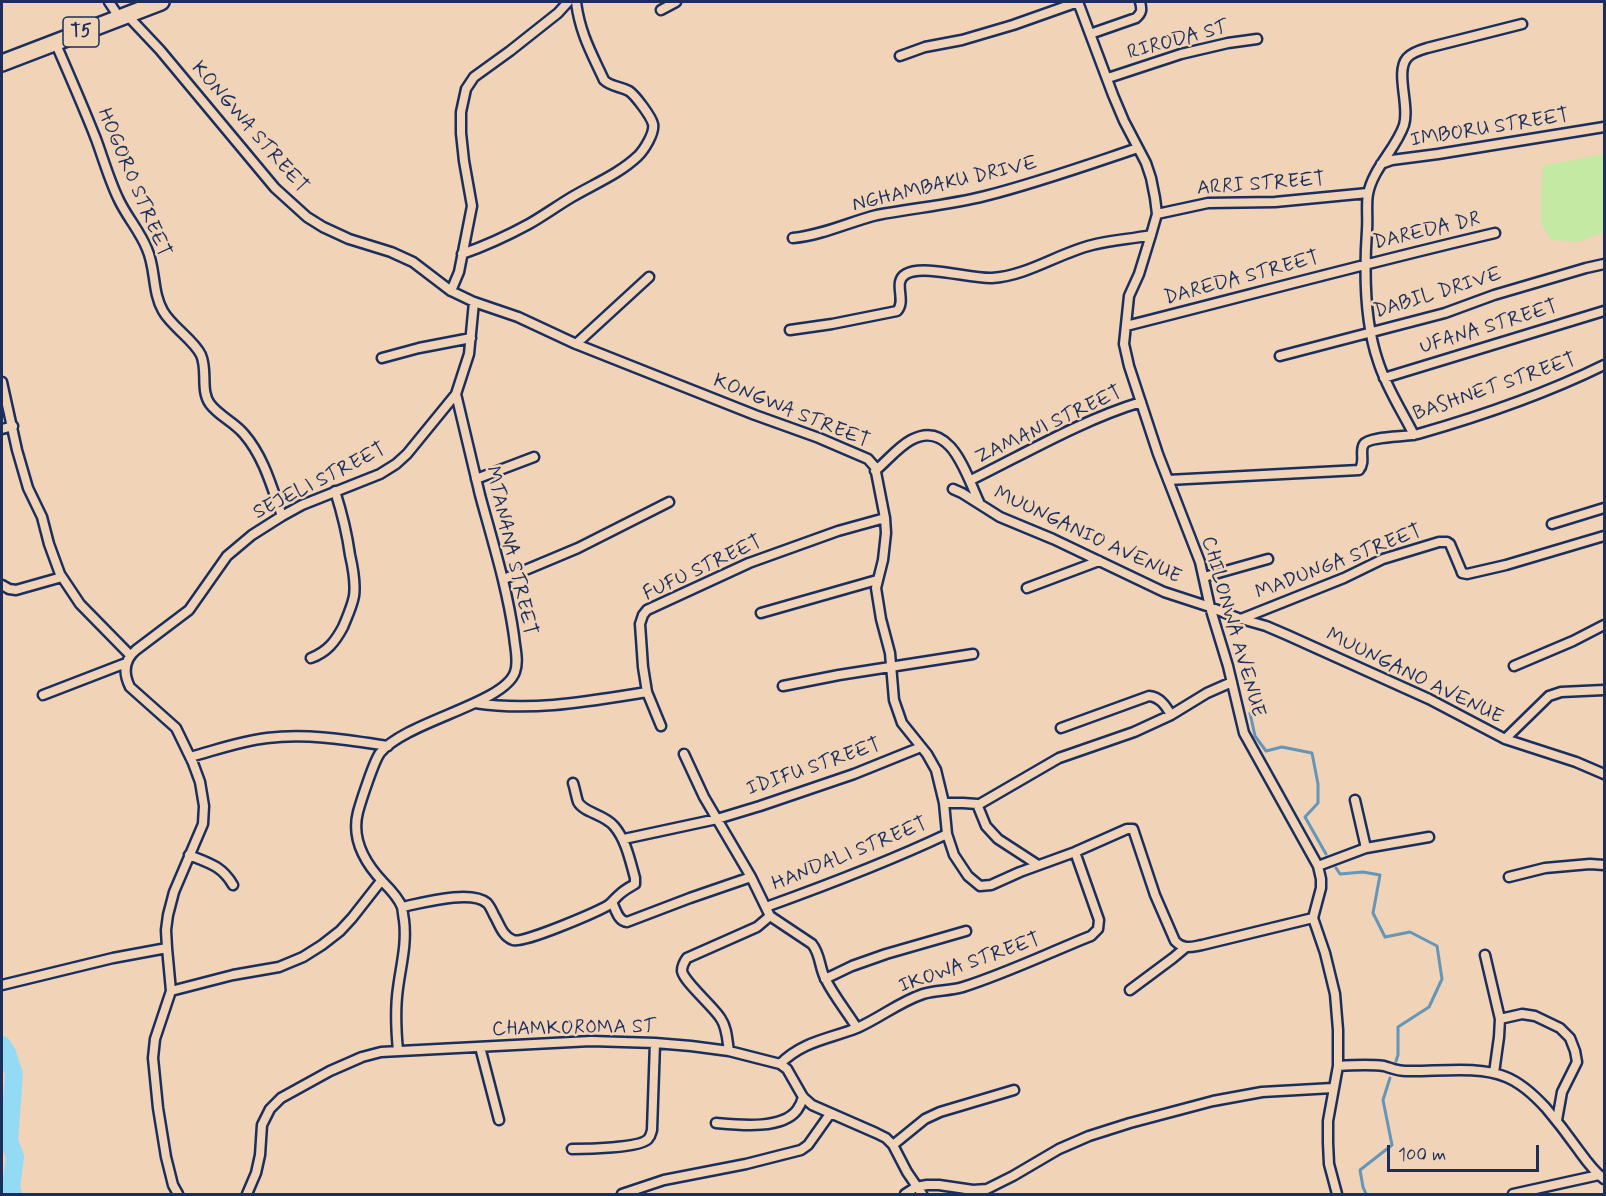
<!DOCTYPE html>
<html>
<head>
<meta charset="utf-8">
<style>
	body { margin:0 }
	#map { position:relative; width:1606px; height:1196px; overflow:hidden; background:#f1d3b7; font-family:Mynerve,sans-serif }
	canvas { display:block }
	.frame { position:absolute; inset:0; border:3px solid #1b2f5e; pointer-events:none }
	.scale { position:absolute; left:1387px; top:1145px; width:152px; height:27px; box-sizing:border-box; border:3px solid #1b2f5e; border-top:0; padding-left:8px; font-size:18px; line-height:21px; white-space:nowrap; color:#1b2f5e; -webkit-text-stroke:4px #f1d3b7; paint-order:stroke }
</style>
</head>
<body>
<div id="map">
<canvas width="1606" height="1196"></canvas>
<div class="frame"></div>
<div class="scale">100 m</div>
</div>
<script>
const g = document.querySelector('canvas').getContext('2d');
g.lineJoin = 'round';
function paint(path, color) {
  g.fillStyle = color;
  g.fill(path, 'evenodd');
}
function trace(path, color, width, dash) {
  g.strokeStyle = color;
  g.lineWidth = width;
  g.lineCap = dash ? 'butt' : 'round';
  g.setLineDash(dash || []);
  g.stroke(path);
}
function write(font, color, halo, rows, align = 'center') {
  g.font = font + ' Mynerve,sans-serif';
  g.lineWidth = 5;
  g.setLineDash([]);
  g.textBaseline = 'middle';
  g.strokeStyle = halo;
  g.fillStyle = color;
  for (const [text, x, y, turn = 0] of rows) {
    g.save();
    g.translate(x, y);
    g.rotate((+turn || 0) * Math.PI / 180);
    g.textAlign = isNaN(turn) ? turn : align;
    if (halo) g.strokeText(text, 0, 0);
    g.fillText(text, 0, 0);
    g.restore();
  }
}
const green = new Path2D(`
	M1604,154V232L1579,242L1551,240L1541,223L1542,166Z`);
const stream = new Path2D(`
	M1250,713L1255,736L1266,751L1282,747L1312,753L1318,784V803L1305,817L1326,854
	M1336,868L1340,874L1363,872L1380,875L1373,913L1385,937L1410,932L1437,946L1442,979L1429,1007L1398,1027V1055L1396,1061
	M1366,1194L1363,1187L1360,1170L1392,1145L1383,1100L1390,1078`);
const river = new Path2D(`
	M2,1045L7,1053L14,1074L9,1141L15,1157L11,1188L13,1194`);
const street = new Path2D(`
	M109,2L119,17
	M661,10L676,2
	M127,15L160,50L275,188L307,217L323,227L349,239L391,252L413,262L451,291L474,302L518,317L576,344L755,415L819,438L868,459L875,467L885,518L886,533L883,560L876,588L881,619L890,653L894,700L902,723L927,754L936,770L944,803L947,834L954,855L968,876L980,886L991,885L1020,872L1075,852L1127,829H1133L1155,895L1175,941C1184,950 1191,947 1202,945L1313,918
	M1090,34L1136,18C1142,13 1142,9 1140,2
	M55,42C69,74 83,106 96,139C103,158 109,179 118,198C126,216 140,231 147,249C156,269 152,292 163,311C172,327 194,340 201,355C208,371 200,390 210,404C219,416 234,422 244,434C264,457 272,488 282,516
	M900,56L925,47L962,40L1013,25L1078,2L1113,95L1124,121L1146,163L1151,178L1155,198L1157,214L1151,235L1139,274L1129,296L1124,344L1129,366L1158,454L1200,562L1210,607L1228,666L1244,733L1318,866L1321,879V888L1313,918L1325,953L1335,994L1338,1030V1066L1328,1121V1143L1329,1164L1337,1194
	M1108,78L1181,54L1228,43L1257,39
	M1381,164L1392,160L1438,154L1604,127
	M1157,214L1208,203L1275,202L1368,193
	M793,238C823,235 849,222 877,215C913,208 950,205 985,196C1037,183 1087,165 1138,148
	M462,254C485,246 507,236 529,224C543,216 557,206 572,197C594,184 619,174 638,156C644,150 655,133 653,124C651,116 635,95 629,91C620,86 611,87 604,80C591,52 580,33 576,2
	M451,291L459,272L472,206L464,161L461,133V112L466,89L474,77L510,51L558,13L568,2
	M1126,326C1249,295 1371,262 1495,233
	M790,330L832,324L897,311C907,300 892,282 906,274C923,264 971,279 992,278C1027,276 1059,253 1092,245C1111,240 1132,239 1151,235
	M576,344L649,277
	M1280,356L1445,313L1494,295L1586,268L1604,264
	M382,358L419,348L471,338
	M1384,378L1604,311
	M2,382L17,450L28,488L42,517L49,544L60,574L80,604L130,655
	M2,429L13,426
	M1414,435C1402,411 1386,387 1378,361C1364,320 1364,273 1367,230C1368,218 1366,205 1368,194C1373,168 1396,149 1404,125C1410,106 1395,72 1407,58C1411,53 1420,50 1427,48L1522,24
	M875,471C887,461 898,447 911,440C952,418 967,478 980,504
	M476,479L534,457
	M971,480C1026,453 1082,420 1141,402
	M1168,480L1359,470C1366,462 1359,451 1364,444C1370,436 1407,437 1418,434C1481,416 1545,394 1604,365
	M953,489L962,493L1000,517L1053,539L1164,592L1210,607L1238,618L1266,626L1287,635L1429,699L1505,739L1576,762L1604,774
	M1552,524L1604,508
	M1204,577L1268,559
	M504,579L578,548L669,502
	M2,585L9,589L16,590L62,577
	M1027,588L1099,561
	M761,613L877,580
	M1241,619L1344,578L1383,559L1439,542H1447L1450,544L1461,570L1462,573L1467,574L1506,565L1604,536
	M311,658C327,652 335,642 343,627C347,617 352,607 354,596C356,582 353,568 350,555C347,533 342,513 335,491
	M1514,666L1573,641L1604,625
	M783,686L839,675L973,654
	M43,695L126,663
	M475,703C533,712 590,701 647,692
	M661,726L647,692L643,667L640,624L643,615L647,610L749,563L838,531L885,518
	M1061,728L1149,696C1160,697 1166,706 1171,715
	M1505,739L1549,696L1561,692L1604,690
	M684,754L704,797L751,877L770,916L757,927L687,958C684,962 682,965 682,971C684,982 714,1007 721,1019C727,1028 727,1039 729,1051
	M190,757C216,750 241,741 267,738C308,733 348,740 388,746
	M1355,800L1366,848
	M944,803H963L977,804L986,826L998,839L1038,865
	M978,805L1059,758L1134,732L1171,715L1207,693L1232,682
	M624,839L717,819L760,806L854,774L921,747
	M189,855C209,863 222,866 233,885
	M1318,866L1366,848L1429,837
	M1509,877L1545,868L1590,864L1604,865
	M612,902C616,910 618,921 627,922L690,898L751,877
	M402,907C422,903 471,889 487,903C490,906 492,911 494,915C499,923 502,936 513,940C523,944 594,913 607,906C612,903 615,898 620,894C624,890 630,887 635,884V878C630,860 626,840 614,826C604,814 584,813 578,802C576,796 575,789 573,783
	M766,907C827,885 888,862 947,834
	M770,916L812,944C821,955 819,968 826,980C834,996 847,1012 857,1028
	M1485,955L1500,1019L1499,1037L1494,1073
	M825,979L852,966L886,954L966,931
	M2,985L113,958L167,948
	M1130,990L1173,958L1185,948
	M171,991L233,975L279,967L303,957L322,945L340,931L352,918L381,881
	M1500,1019L1522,1014L1535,1016L1560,1028L1570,1038L1575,1051L1577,1062L1562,1092L1557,1120
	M480,1047L499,1120
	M398,1051C396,1030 395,1009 398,988C401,965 407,944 404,920C403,916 403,911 402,907C398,897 390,889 383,882C365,863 351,839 358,812C361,801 374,761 380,753C406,721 504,704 515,672C519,661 515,648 514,636C507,587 493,543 480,495C472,462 464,428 456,394
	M780,1064C803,1041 829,1039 857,1028C880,1018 899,1002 923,994C936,990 950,991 963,987C1007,973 1048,953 1091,936L1098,929L1099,920L1075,852
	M1338,1066C1353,1065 1369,1064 1384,1066C1391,1068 1397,1071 1406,1071C1436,1072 1478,1065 1506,1077C1521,1083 1535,1096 1546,1108C1557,1121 1567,1134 1577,1148C1585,1159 1593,1171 1604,1179
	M716,1123C738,1125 782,1130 797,1110C800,1106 802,1101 803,1097
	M893,1145L925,1119L940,1112L1014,1090
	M572,1149C586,1149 640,1148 648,1139C651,1136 651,1133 652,1130L655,1043
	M178,1194L173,1185L166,1157L158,1108L153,1058L155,1039L171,991L167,948L166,930L168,915L174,892L203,824L204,806L200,782L193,763L176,728L130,687C123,673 124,660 136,650L189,610L227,556L252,535L282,516L302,505L380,474L396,464L407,454L456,394L469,354L474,302
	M247,1194L256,1173L260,1155L262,1125L270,1109L281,1098L330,1071L362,1057L381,1052L591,1041L655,1043L691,1046L729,1051L780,1064L787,1069L803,1097L812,1105L876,1133L886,1138L893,1145L907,1172L922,1194
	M622,1194L664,1180L746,1164L801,1150L808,1145L830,1114
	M905,1194L916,1187L927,1185H939L973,1190L987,1189L1013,1176L1059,1149L1089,1136L1130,1123L1213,1101L1262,1092L1333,1088
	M1513,1194L1599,1175`);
const highway = new Path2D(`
	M2,63L161,2`);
const shields = [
	[81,32,36]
];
const shieldNames = [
	["T5",81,32]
];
const streetNames = [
	["RIRODA ST",1178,41,-15],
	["KONGWA STREET",249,128,49],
	["IMBORU STREET",1490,129,-9],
	["HOGORO STREET",133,183,67],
	["NGHAMBAKU DRIVE",945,185,-13],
	["ARRI STREET",1261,185,-4],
	["DAREDA DR",1427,232,-13],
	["DAREDA STREET",1242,279,-15],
	["DABIL DRIVE",1438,294,-17],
	["UFANA STREET",1489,328,-17],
	["BASHNET STREET",1495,388,-19],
	["KONGWA STREET",791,412,22],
	["ZAMANI STREET",1049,426,-25],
	["SEJELI STREET",320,482,-27],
	["MUUNGANIO AVENUE",1087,536,25],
	["MTANANA STREET",510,551,77],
	["MADUNGA STREET",1339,563,-21],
	["FUFU STREET",703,569,-25],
	["CHILONWA AVENUE",1232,627,74],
	["MUUNGANO AVENUE",1414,677,26],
	["IDIFU STREET",814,768,-19],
	["HANDALI STREET",850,855,-22],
	["IKOWA STREET",970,964,-19],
	["CHAMKOROMA ST",574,1029,-1]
];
paint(green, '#c3e9a3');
trace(stream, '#6396b9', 3);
trace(river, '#93dbf5', 18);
trace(street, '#1b2f5e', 13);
trace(highway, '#1b2f5e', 20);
trace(street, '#f1d3b7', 8);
trace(highway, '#f1d3b7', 15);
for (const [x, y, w] of shields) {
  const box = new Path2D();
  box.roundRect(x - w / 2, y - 15, w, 30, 4.5);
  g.fillStyle = '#f1d3b7';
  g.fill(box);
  trace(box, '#1b2f5e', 1.5);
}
write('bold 18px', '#1b2f5e', null, shieldNames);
write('20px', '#1b2f5e', '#f1d3b7', streetNames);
</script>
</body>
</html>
